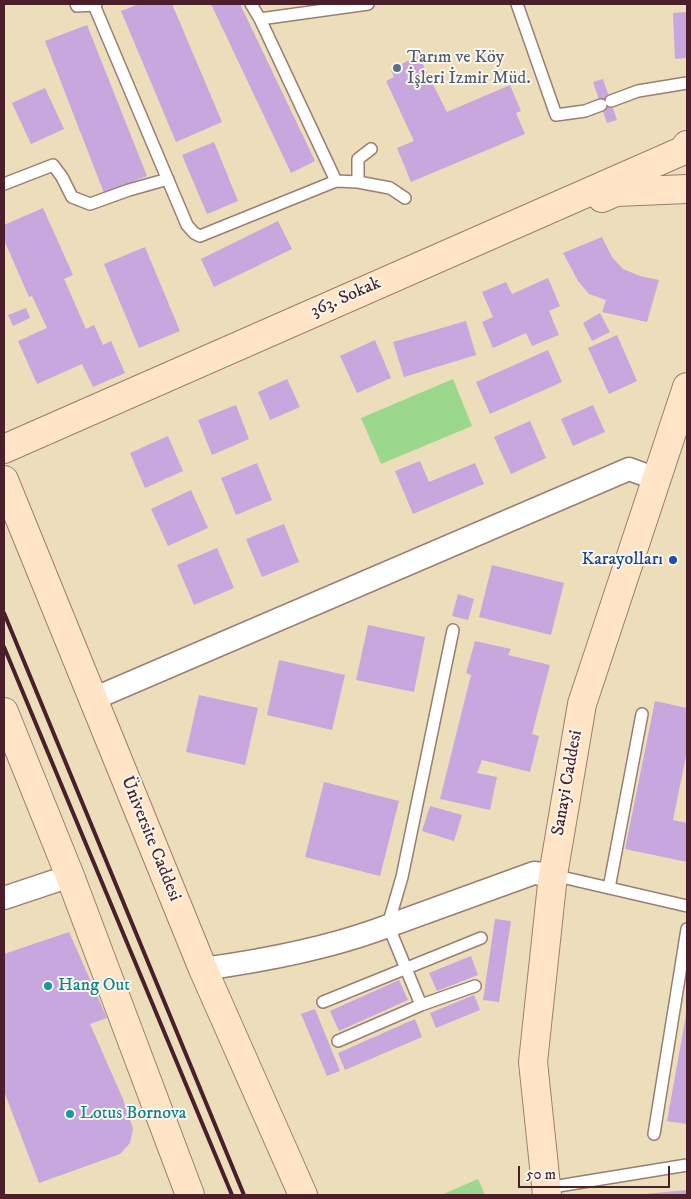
<!DOCTYPE html>
<html>
<head>
<meta charset="utf-8">
<style>
	body { margin:0 }
	#map { position:relative; width:691px; height:1199px; overflow:hidden; background:#ecdebb; font-family:"IM FELL DW Pica",serif }
	canvas { display:block }
	.frame { position:absolute; inset:0; border:5px solid #4a1f2b; pointer-events:none }
	.scale { position:absolute; left:518px; top:1166px; width:152px; height:22px; box-sizing:border-box; border:2px solid #4a1f2b; border-top:0; padding-left:6px; font-size:15px; line-height:18px; white-space:nowrap; color:#4a1f2b; -webkit-text-stroke:4px #fbf7ec; paint-order:stroke }
</style>
</head>
<body>
<div id="map">
<canvas width="691" height="1199"></canvas>
<div class="frame"></div>
<div class="scale">50 m</div>
</div>
<script>
const g = document.querySelector('canvas').getContext('2d');
g.lineJoin = 'round';
function paint(path, color) {
  g.fillStyle = color;
  g.fill(path, 'evenodd');
}
function trace(path, color, width, dash) {
  g.strokeStyle = color;
  g.lineWidth = width;
  g.lineCap = dash ? 'butt' : 'round';
  g.setLineDash(dash || []);
  g.stroke(path);
}
function write(font, color, halo, rows, align = 'center') {
  g.font = font + ' "IM FELL DW Pica",serif';
  g.lineWidth = 4;
  g.setLineDash([]);
  g.textBaseline = 'middle';
  g.strokeStyle = halo;
  g.fillStyle = color;
  for (const [text, x, y, turn = 0] of rows) {
    g.save();
    g.translate(x, y);
    g.rotate((+turn || 0) * Math.PI / 180);
    g.textAlign = isNaN(turn) ? turn : align;
    if (halo) g.strokeText(text, 0, 0);
    g.fillText(text, 0, 0);
    g.restore();
  }
}
const green = new Path2D(`
	M453,379L472,426L381,464L361,418Z
	M478,1179L485,1195H441Z`);
const building = new Path2D(`
	M139,4H172L222,122L176,142L121,11Z
	M211,4H240L315,161L291,173Z
	M687,12V58L675,59L673,13Z
	M87,25L147,176L104,193L45,41Z
	M418,55L447,112L510,85L521,111L516,113L525,134L411,182L397,148L414,141L386,81L394,77L391,70Z
	M603,79L617,120L607,123L593,82Z
	M45,88L64,129L31,144L12,103Z
	M214,142L238,201L207,214L182,155Z
	M43,208L73,275L64,279L86,329L94,325L103,345L111,341L125,373L93,387L82,364L37,384L18,341L47,328L32,296L29,297L4,240V225Z
	M278,221L292,249L214,287L201,259Z
	M602,237L612,257L623,269L640,276L659,280L647,322L602,312L606,300L589,294L578,281L563,253Z
	M145,247L180,331L139,348L104,264Z
	M548,278L560,306L549,311L559,335L532,346L526,333L493,348L482,322L493,317L482,292L506,282L512,294Z
	M26,308L30,318L13,326L8,315Z
	M600,313L610,332L592,341L583,323Z
	M466,321L476,355L404,377L393,342Z
	M617,335L637,381L609,394L588,348Z
	M375,340L391,378L357,393L340,356Z
	M548,350L562,382L490,414L476,382Z
	M287,379L300,407L270,420L258,392Z
	M236,405L249,439L212,455L198,420Z
	M593,405L605,432L573,446L561,419Z
	M530,421L546,458L511,474L494,437Z
	M168,436L183,471L145,488L130,453Z
	M420,461L429,482L475,463L484,484L413,514L395,471Z
	M257,463L272,500L236,515L221,478Z
	M191,490L208,528L168,546L151,509Z
	M284,524L299,562L262,577L246,539Z
	M217,548L234,588L194,605L177,565Z
	M492,565L564,583L551,635L479,617Z
	M458,594L474,599L468,620L452,616Z
	M368,625L425,637L414,692L356,680Z
	M475,641L511,649L508,655L550,665L532,734L539,736L530,772L482,760L477,773L497,777L490,810L440,799L471,675L466,673Z
	M279,660L345,675L332,730L267,715Z
	M199,695L258,708L245,765L186,752Z
	M655,701L687,708V751L673,820L687,823V862L625,849Z
	M324,782L399,801L380,876L305,857Z
	M430,806L462,815L454,841L422,831Z
	M495,919L511,921L499,1002L483,1000Z
	M69,932L107,1018L90,1024L123,1099L133,1129L130,1143L120,1154L39,1183L4,1091V954Z
	M471,956L478,975L437,991L429,973Z
	M399,980L408,1000L339,1031L330,1011Z
	M474,995L480,1010L436,1028L430,1013Z
	M315,1009L340,1071L327,1076L301,1014Z
	M686,1015H687V1124L667,1121Z
	M415,1019L422,1037L345,1070L338,1053Z
	M687,1190V1195H645V1194Z`);
const lane = new Path2D(`
	M76,4L77,6L94,5
	M96,4L94,5L187,225L194,233L200,236L336,181L358,182L390,188L405,198
	M251,4L260,19L368,4
	M517,4L556,115L585,111L601,105
	M260,19L336,181
	M611,101L638,91L687,83
	M358,182V159L371,149
	M4,184L53,165L62,177L72,197L90,204L129,190L168,179
	M553,875L687,906
	M609,888L642,714
	M323,1002L481,938
	M421,1005L388,925L402,877L453,630
	M338,1041L421,1005L475,986
	M654,1134L687,929
	M546,1188L687,1165`);
const street = new Path2D(`
	M93,699L629,469L657,479
	M4,898L70,876
	M203,969C261,961 321,950 377,930C429,911 481,892 534,873L553,875`);
const secondary = new Path2D(`
	M602,198L616,192L687,189
	M4,449L682,151L687,145
	M4,480L203,969L303,1195
	M4,712L70,876L190,1195
	M547,1195L533,1062L553,875L582,704L687,387`);
const rail = new Path2D(`
	M4,613L244,1195
	M4,647L232,1195`);
const markers = [
	[397,68,5,"#5c6f8a"],
	[673,560,5,"#1a4fb4"],
	[48,986,5,"#0f9aa8"],
	[70,1114,5,"#0f9aa8"]
];
const serviceNames = [
	["Tarım ve Köy",407,58],
	["İşleri İzmir Müd.",407,79]
];
const streetNames = [
	["363. Sokak",346,298,-24],
	["Sanayi Caddesi",568,783,-80],
	["Üniversite Caddesi",150,839,68]
];
const transitNames = [
	["Karayolları",663,560]
];
const cultureNames = [
	["Hang Out",58,986],
	["Lotus Bornova",80,1114]
];
paint(green, '#9bd78c');
paint(building, '#c8a6de');
trace(lane, '#9b7e73', 14);
trace(street, '#9b7e73', 25);
trace(secondary, '#9b7e73', 30);
trace(lane, '#fff', 11);
trace(street, '#fff', 22);
trace(secondary, '#ffe4c6', 28);
trace(rail, '#4a1f2b', 4);
for (const [x, y, r, color] of markers) {
  const dot = new Path2D();
  dot.arc(x, y, r, 0, 2 * Math.PI);
  g.fillStyle = color;
  g.fill(dot);
  trace(dot, '#fbf7ec', 2);
}
write('18px', '#4e5e75', '#fbf7ec', serviceNames, 'left');
write('18px', '#4a1f2b', '#fbf7ec', streetNames);
write('18px', '#164399', '#fbf7ec', transitNames, 'right');
write('18px', '#0d838f', '#fbf7ec', cultureNames, 'left');
</script>
</body>
</html>
